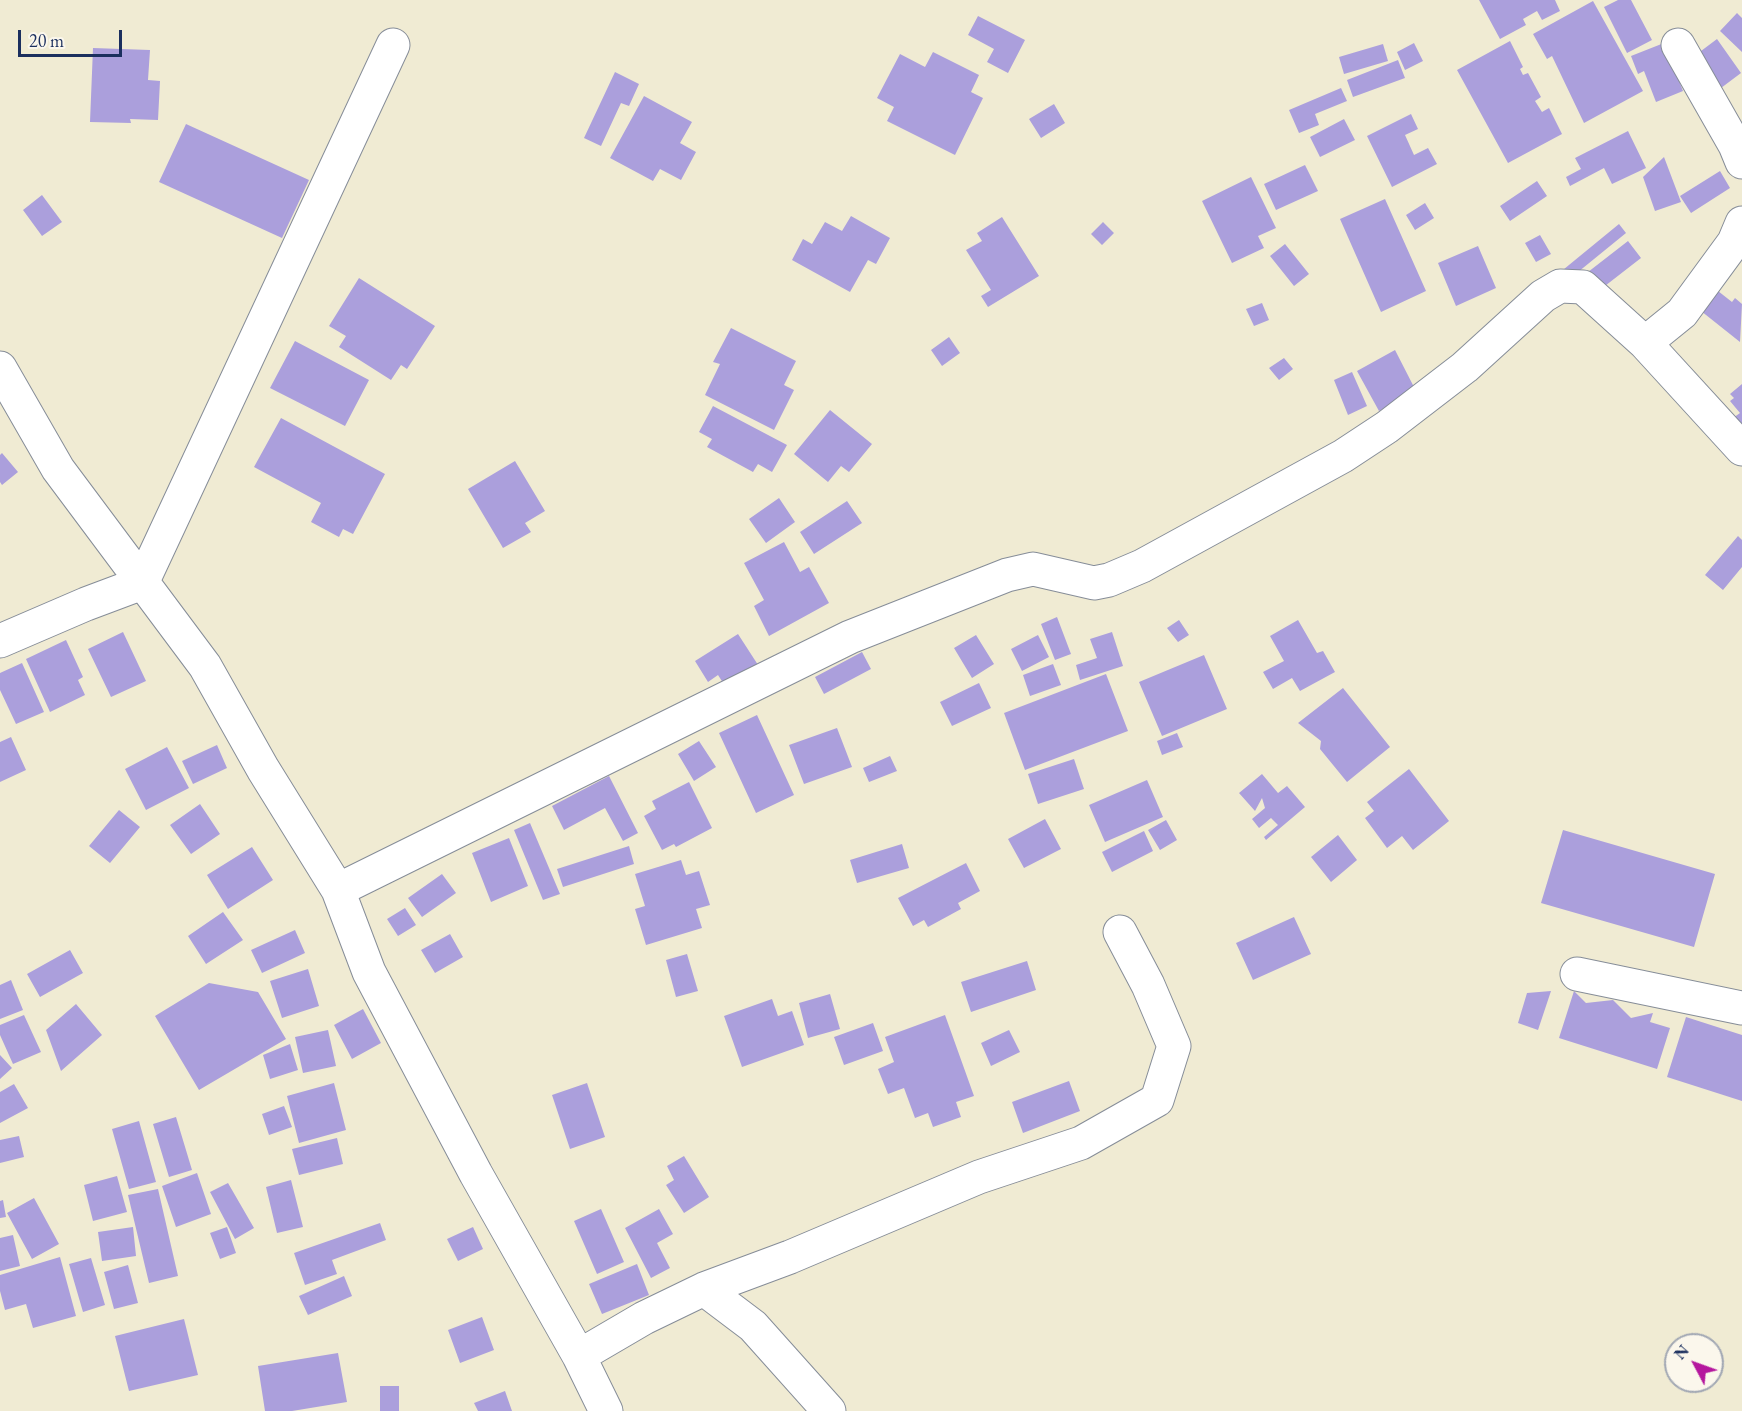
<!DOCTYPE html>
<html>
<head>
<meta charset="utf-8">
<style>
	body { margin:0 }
	#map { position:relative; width:1742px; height:1411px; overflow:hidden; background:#f0ebd3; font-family:"EB Garamond",serif }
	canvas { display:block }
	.north { position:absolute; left:1664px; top:1333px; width:60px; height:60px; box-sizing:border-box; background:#fbf7ec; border:2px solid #a1a7b3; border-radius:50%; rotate:311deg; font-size:16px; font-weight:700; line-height:24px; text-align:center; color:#1b2f5e }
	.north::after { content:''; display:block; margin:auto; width:21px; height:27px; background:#b5179e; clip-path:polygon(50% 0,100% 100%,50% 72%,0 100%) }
	.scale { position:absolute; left:18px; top:30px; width:104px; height:27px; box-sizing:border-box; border:3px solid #1b2f5e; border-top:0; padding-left:8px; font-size:18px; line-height:21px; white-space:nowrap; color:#1b2f5e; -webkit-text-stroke:4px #fbf7ec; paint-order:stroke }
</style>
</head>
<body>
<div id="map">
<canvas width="1742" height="1411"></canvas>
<div class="north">N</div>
<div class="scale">20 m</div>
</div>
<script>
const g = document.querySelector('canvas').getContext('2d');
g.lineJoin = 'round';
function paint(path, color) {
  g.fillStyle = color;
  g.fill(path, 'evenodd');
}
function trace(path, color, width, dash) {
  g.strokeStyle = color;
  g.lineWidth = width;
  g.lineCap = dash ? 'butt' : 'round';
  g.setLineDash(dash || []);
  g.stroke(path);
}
const building = new Path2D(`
	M1479,0H1555L1560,11L1542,20L1537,11L1523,19L1526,25L1500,39Z
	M1618,0H1631L1652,40L1627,53L1604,7Z
	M1593,1L1643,91L1584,123L1552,56L1547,59L1533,34Z
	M1737,13L1742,18V52L1720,31Z
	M978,16L1025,40L1008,73L987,62L994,49L968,35Z
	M1717,39L1741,73L1721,88L1697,54Z
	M1510,41L1523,67L1520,69L1523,75L1528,73L1541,97L1535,101L1542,112L1549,108L1562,134L1508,163L1457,70Z
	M1414,43L1423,61L1405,70L1397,52Z
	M1664,43L1683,91L1656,102L1644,71L1638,74L1631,56Z
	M1383,44L1388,61L1344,74L1339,57Z
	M93,48L150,50L148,80L160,81L158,120L130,119L131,123L90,122Z
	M933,52L979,75L971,92L983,98L955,155L887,121L894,107L877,98L900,54L925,67Z
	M1398,60L1405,78L1353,97L1347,80Z
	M615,72L639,84L629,106L621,103L601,146L584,138Z
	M1341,88L1347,101L1315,114L1319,125L1299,133L1289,110Z
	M644,96L692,122L680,143L696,152L681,180L660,169L653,181L610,158Z
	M1054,104L1065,123L1041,138L1029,119Z
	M1411,114L1418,129L1405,135L1414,155L1428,148L1437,164L1392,187L1367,136Z
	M1344,119L1355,140L1320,157L1310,137Z
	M186,124L309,180L282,238L159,182Z
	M1628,131L1646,168L1612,184L1604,168L1570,186L1566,177L1581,169L1575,158Z
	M1664,157L1681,202L1655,211L1643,177Z
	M1305,165L1318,191L1276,210L1264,184Z
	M1720,171L1730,188L1691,213L1680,196Z
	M1251,177L1276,228L1258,236L1264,248L1232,263L1202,201Z
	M1537,181L1547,196L1510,221L1500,206Z
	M42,195L62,222L42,236L23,210Z
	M1385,199L1426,291L1381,312L1340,219Z
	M1425,203L1434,218L1415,230L1406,215Z
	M851,216L890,238L876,264L868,260L850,292L792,260L803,239L812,244L825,222L842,231Z
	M1002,217L1039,276L988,307L981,296L991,290L966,250L982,241L977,233Z
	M1103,222L1114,233L1102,245L1091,234Z
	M1619,224L1626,233L1567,281L1558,274Z
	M1540,235L1551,254L1536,262L1525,243Z
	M1628,241L1641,258L1583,303L1570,286Z
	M1285,244L1309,274L1294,286L1270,256Z
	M1478,246L1496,288L1456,306L1438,263Z
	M359,278L435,326L407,369L401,365L391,380L339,347L346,336L329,326Z
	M1718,291L1732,302L1735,298L1742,304L1740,342L1701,311Z
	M1262,303L1269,320L1254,326L1246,309Z
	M731,328L796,361L784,385L794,390L774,430L705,395L720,364L713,362Z
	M949,337L960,353L942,366L931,350Z
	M295,341L369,380L345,426L270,388Z
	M1395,350L1416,391L1379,411L1357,371Z
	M1284,358L1293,369L1279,380L1269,368Z
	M1352,372L1367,406L1348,415L1334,380Z
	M1742,384V428L1733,418L1740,413L1730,401L1734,398L1730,394Z
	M713,406L787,445L772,472L758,464L753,472L707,447L712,439L699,432Z
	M830,410L872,444L849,472L841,466L828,482L794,454Z
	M281,418L385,474L353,534L343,529L339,537L311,522L321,503L254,467Z
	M2,453L18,472L2,485L0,482V455Z
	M515,461L545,511L525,523L531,532L503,548L468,489Z
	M779,498L795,522L766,543L749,519Z
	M847,501L862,523L814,554L800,532Z
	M1738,536L1742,540V567L1723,590L1705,575Z
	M784,542L800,572L809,567L829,603L769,636L754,606L764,600L744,563Z
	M1057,617L1071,654L1055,660L1041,624Z
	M1179,620L1189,635L1178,642L1167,628Z
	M1298,620L1317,653L1323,651L1335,672L1300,691L1292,678L1273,689L1263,672L1284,661L1270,636Z
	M123,632L146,681L111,697L88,649Z
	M1112,632L1123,666L1080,680L1076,665L1097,658L1090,639Z
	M738,634L760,668L727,689L718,675L708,682L695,661Z
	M976,635L994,664L972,678L954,648Z
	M1038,635L1049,657L1022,671L1011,649Z
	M66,640L83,677L78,680L85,695L50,712L26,659Z
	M862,652L871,669L824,694L815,677Z
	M1204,655L1227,709L1162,736L1139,682Z
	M22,663L44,712L16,724L0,690V673Z
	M1053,664L1061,685L1030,696L1023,675Z
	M1106,674L1128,731L1025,770L1004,713Z
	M979,683L991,708L952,726L940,702Z
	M1343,688L1390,747L1347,782L1320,749L1321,741L1298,723Z
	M757,715L794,795L756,813L719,733Z
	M837,728L852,767L804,784L789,745Z
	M1177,733L1183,747L1162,755L1157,741Z
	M11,737L26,770L0,782V742Z
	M699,741L716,767L694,781L678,754Z
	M217,745L227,768L193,784L182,761Z
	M167,747L189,788L146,810L125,769Z
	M890,756L897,771L869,782L863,768Z
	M1074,759L1084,789L1038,804L1028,774Z
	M1409,769L1449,821L1413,850L1402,836L1387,848L1365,818L1374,811L1367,802Z
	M1262,774L1278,793L1287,786L1305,807L1266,840L1264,837L1278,825L1271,818L1259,828L1252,819L1265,808L1262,798L1255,811L1239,793Z
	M609,776L638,833L623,841L605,808L564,830L552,806Z
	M1147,780L1163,817L1105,842L1089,805Z
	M689,782L712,828L676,847L674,844L662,850L644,816L656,809L652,801Z
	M200,804L220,834L191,854L170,825Z
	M119,810L140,827L110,863L89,846Z
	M1045,819L1061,849L1024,868L1008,839Z
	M1166,820L1177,840L1160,850L1148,830Z
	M530,823L560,894L543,900L514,830Z
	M1563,830L1715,874L1694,947L1541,903Z
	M1144,831L1153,851L1112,872L1102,852Z
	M1338,835L1357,860L1331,882L1311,857Z
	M509,838L528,886L491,902L472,853Z
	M902,844L909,868L857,883L850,860Z
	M629,846L634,864L563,887L557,869Z
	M252,847L273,880L228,909L207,875Z
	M681,860L686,875L699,871L710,905L696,909L702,928L646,945L635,909L645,906L635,874Z
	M966,863L980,891L958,903L961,909L928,927L924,920L913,926L898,898Z
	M442,874L456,893L422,917L408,898Z
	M405,908L416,925L398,936L387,919Z
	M223,912L243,940L206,964L188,936Z
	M1294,917L1311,954L1253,980L1236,943Z
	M295,930L305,953L262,973L251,950Z
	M450,934L463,957L435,973L421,950Z
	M70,950L83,973L40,997L27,974Z
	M687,954L698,991L676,997L666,960Z
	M1027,961L1036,990L971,1012L961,982Z
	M308,969L319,1006L282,1018L270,981Z
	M11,980L23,1010L0,1019V985Z
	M209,983L258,992L286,1039L199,1090L155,1016Z
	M1551,991L1538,1030L1518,1023L1527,993Z
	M1574,991L1586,1003L1613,1000L1631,1018L1653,1013L1650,1022L1670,1028L1657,1069L1559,1038Z
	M830,994L840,1029L808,1038L799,1003Z
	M772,999L778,1016L792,1011L804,1045L742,1067L724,1016Z
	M76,1004L102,1035L61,1071L46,1030Z
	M363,1009L381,1043L352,1059L334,1025Z
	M24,1015L41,1052L13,1064L0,1035V1025Z
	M945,1015L974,1096L956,1102L961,1117L933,1127L928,1113L915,1118L904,1088L888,1094L878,1069L894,1062L885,1037Z
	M1686,1017L1742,1035V1101L1667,1077Z
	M873,1023L883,1051L844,1065L834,1037Z
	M328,1030L336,1066L303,1073L295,1037Z
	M1009,1030L1020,1052L991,1066L981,1043Z
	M290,1044L298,1070L270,1079L263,1055Z
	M0,1055L12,1068L0,1079Z
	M1069,1081L1080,1111L1023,1133L1012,1102Z
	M334,1083L346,1130L299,1143L287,1096Z
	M587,1083L605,1137L570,1149L552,1095Z
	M14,1084L28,1108L0,1123V1092Z
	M284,1106L292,1127L269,1135L262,1114Z
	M176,1117L192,1170L169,1177L153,1124Z
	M139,1121L156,1182L129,1189L112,1129Z
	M19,1136L24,1157L0,1163V1140Z
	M337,1138L343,1164L299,1175L292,1149Z
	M684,1156L709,1197L684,1213L666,1185L674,1180L667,1166Z
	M197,1173L211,1214L176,1227L162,1186Z
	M117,1176L127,1212L93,1221L84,1185Z
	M291,1180L303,1227L277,1233L266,1187Z
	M228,1183L254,1228L235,1239L210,1192Z
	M158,1189L178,1276L149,1283L128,1195Z
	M34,1198L59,1244L32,1259L7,1213Z
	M3,1200L6,1217L0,1218V1201Z
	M601,1209L624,1262L597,1274L574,1221Z
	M659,1209L673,1234L657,1243L670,1268L651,1278L625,1228Z
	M380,1223L386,1240L332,1260L337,1274L305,1285L294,1253Z
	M133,1227L136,1256L102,1261L98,1232Z
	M227,1227L236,1253L220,1259L210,1233Z
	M473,1227L483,1249L458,1261L447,1239Z
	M13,1235L20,1266L0,1271V1238Z
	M60,1257L76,1316L33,1328L26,1304L5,1310L0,1291V1275Z
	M91,1258L105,1305L83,1312L69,1264Z
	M637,1264L649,1295L602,1314L589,1284Z
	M128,1265L138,1303L114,1309L104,1272Z
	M344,1276L352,1296L308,1315L299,1296Z
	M482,1317L494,1350L460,1363L448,1330Z
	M184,1319L198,1375L129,1391L115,1336Z
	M338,1353L347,1402L292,1411H265L258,1366Z
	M380,1386H399V1411H380Z
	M505,1391L512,1411H478L474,1403Z`);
const minor = new Path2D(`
	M1678,45L1735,145L1742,162
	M1645,343L1682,313L1734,242L1742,223
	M0,368L58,469L205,666L263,769L338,890L369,972L476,1174L579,1356L606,1411
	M0,641L86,604L142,583L393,45
	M338,890L850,637L1007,575L1033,569L1094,583L1109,580L1142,566L1343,456L1387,427L1465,367L1543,296L1560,286L1583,287L1645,343L1742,449
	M1577,974L1742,1008
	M704,1289L753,1326L829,1411
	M579,1356L644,1318L704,1289L790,1257L979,1177L1081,1143L1157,1100L1174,1046L1148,985L1120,932`);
paint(building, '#ab9fdc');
trace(minor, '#868d98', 35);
trace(minor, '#fff', 33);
</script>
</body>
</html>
